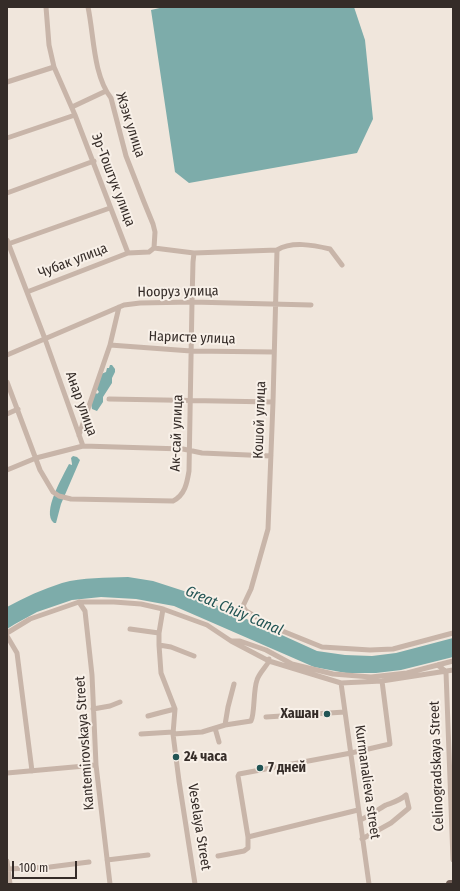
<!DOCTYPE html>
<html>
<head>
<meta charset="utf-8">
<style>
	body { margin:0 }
	#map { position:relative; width:460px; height:891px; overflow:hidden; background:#f0e6dc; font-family:"Fira Sans Condensed",sans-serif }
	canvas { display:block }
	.frame { position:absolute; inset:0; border:8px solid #352c28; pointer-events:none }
	.scale { position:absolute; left:12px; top:861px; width:65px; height:18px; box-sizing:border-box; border:2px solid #352c28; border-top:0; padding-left:5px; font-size:12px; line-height:14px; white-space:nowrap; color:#352c28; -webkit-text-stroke:3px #f8f0e8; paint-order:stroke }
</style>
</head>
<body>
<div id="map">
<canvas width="460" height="891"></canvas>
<div class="frame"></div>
<div class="scale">100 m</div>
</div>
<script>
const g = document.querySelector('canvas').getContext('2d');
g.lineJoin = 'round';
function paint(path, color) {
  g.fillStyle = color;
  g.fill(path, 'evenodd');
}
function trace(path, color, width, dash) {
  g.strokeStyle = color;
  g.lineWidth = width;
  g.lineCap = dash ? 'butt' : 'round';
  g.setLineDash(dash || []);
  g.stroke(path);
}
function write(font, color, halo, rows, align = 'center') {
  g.font = font + ' "Fira Sans Condensed",sans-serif';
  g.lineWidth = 4;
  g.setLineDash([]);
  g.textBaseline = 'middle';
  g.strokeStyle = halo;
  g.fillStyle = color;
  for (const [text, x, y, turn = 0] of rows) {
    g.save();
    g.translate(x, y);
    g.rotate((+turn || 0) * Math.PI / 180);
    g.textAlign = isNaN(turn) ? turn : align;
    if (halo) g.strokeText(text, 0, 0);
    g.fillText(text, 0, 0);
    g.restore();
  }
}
const water = new Path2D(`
	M164,7H354L365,40L373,119L357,153L189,183L175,172L151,10Z
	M110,365H112L115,369V372L112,378V383L103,397V402L97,411L92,409L91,403L95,392L97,394L99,392L96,388L101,374L106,372L107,368H109Z
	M73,456L77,457L80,460L61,504L56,523H54C41,513 63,476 69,464L72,465V464L71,458Z
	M128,577L153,581L187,592L317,651L345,655L372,656L396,653L453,638V657L401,670L376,673H346L314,667L174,606L136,599L101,597L72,600L37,612L15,624L7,629V607C25,597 43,589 62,583C83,577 106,578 128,577Z`);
const minor = new Path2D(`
	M46,7L49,45L54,67L75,115L128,253
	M88,7C94,35 93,75 111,98L126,156L144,202L153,224L155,232L154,248
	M7,82L54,67
	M72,107L106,91
	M7,138L75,115
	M7,193L94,161
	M7,240L45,339L83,446
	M8,244L110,208
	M277,250L273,402L268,529L251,589L243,606L246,611L275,628L322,647L370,650L393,649L453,633
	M27,292L128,253L149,252L154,248L194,253L277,250C292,241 313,245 330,249L342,265
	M110,345L191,351L274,352
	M7,355L124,305L140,303L192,302L311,305
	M7,382L40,470L53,492L59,496L71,499L173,501C185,495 187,483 189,471L192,302L193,262L194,253
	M109,399L273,402
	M7,414L18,409
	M79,435L110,345L119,307
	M7,470L36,458L83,446L183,449L202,453L271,456
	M79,602L85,611L92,675L96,765L110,884
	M163,609L159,633V645L161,673L175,709L173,734L179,781L195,884
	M130,629L159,633
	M7,633L30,619L79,602H114L141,604L163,609L207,625L231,641L269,661L341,683L382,681L453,670
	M7,636L17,653L32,771
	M232,641H240L266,650L292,664L333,674L371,677L407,673L453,661
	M159,645L171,647L194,656
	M438,665L446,672L453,860
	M341,683L369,884
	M93,709L110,706L120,702
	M148,716L163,712L175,709
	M266,717L345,712
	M225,725L228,707L234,684
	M215,728L219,742
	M141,734L173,732
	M173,734L202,732L225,725L251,721C255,713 253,691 257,680C259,673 266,667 269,661V659
	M7,773L96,765
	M360,820C369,816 377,810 386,805C394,802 399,801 406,795L409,808L391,823L362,839
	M248,837L238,776L239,774L351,753L390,744L382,681
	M218,856L244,851L248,848V837L358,810
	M107,860L148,855
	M7,861L10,884
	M7,869L50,867L89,862`);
const primary = new Path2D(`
	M450,884H453`);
const markers = [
	[327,714,4,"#215454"],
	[176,757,4,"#215454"],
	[260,768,4,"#215454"]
];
const streetNames = [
	["Жээк улица",130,125,72],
	["Эр-Тоштук улица",113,180,69],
	["Чубак улица",73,261,-21],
	["Нооруз улица",178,292,-1],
	["Наристе улица",192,338,2],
	["Анар улица",81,404,70],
	["Кошой улица",260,420,-88],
	["Ак-сай улица",177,433,-88],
	["Kantemirovskaya Street",85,743,-94],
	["Celinogradskaya Street",437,766,-92],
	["Kurmanalieva street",367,782,82],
	["Veselaya Street",199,827,81]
];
const poiNames = [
	["Хашан",319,714,"right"],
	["24 часа",184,757],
	["7 дней",268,768]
];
const waterNames = [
	["Great Chüy Canal",234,611,23]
];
paint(water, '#7dacaa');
trace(minor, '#c8b5a9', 5);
trace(primary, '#76625a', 8);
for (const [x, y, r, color] of markers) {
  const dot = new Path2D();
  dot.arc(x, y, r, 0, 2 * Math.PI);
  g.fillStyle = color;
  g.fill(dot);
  trace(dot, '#f8f0e8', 1.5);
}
write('14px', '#352c28', '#f8f0e8', streetNames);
write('bold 14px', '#352c28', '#f8f0e8', poiNames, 'left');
write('italic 15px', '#215454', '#f8f0e8', waterNames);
</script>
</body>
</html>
